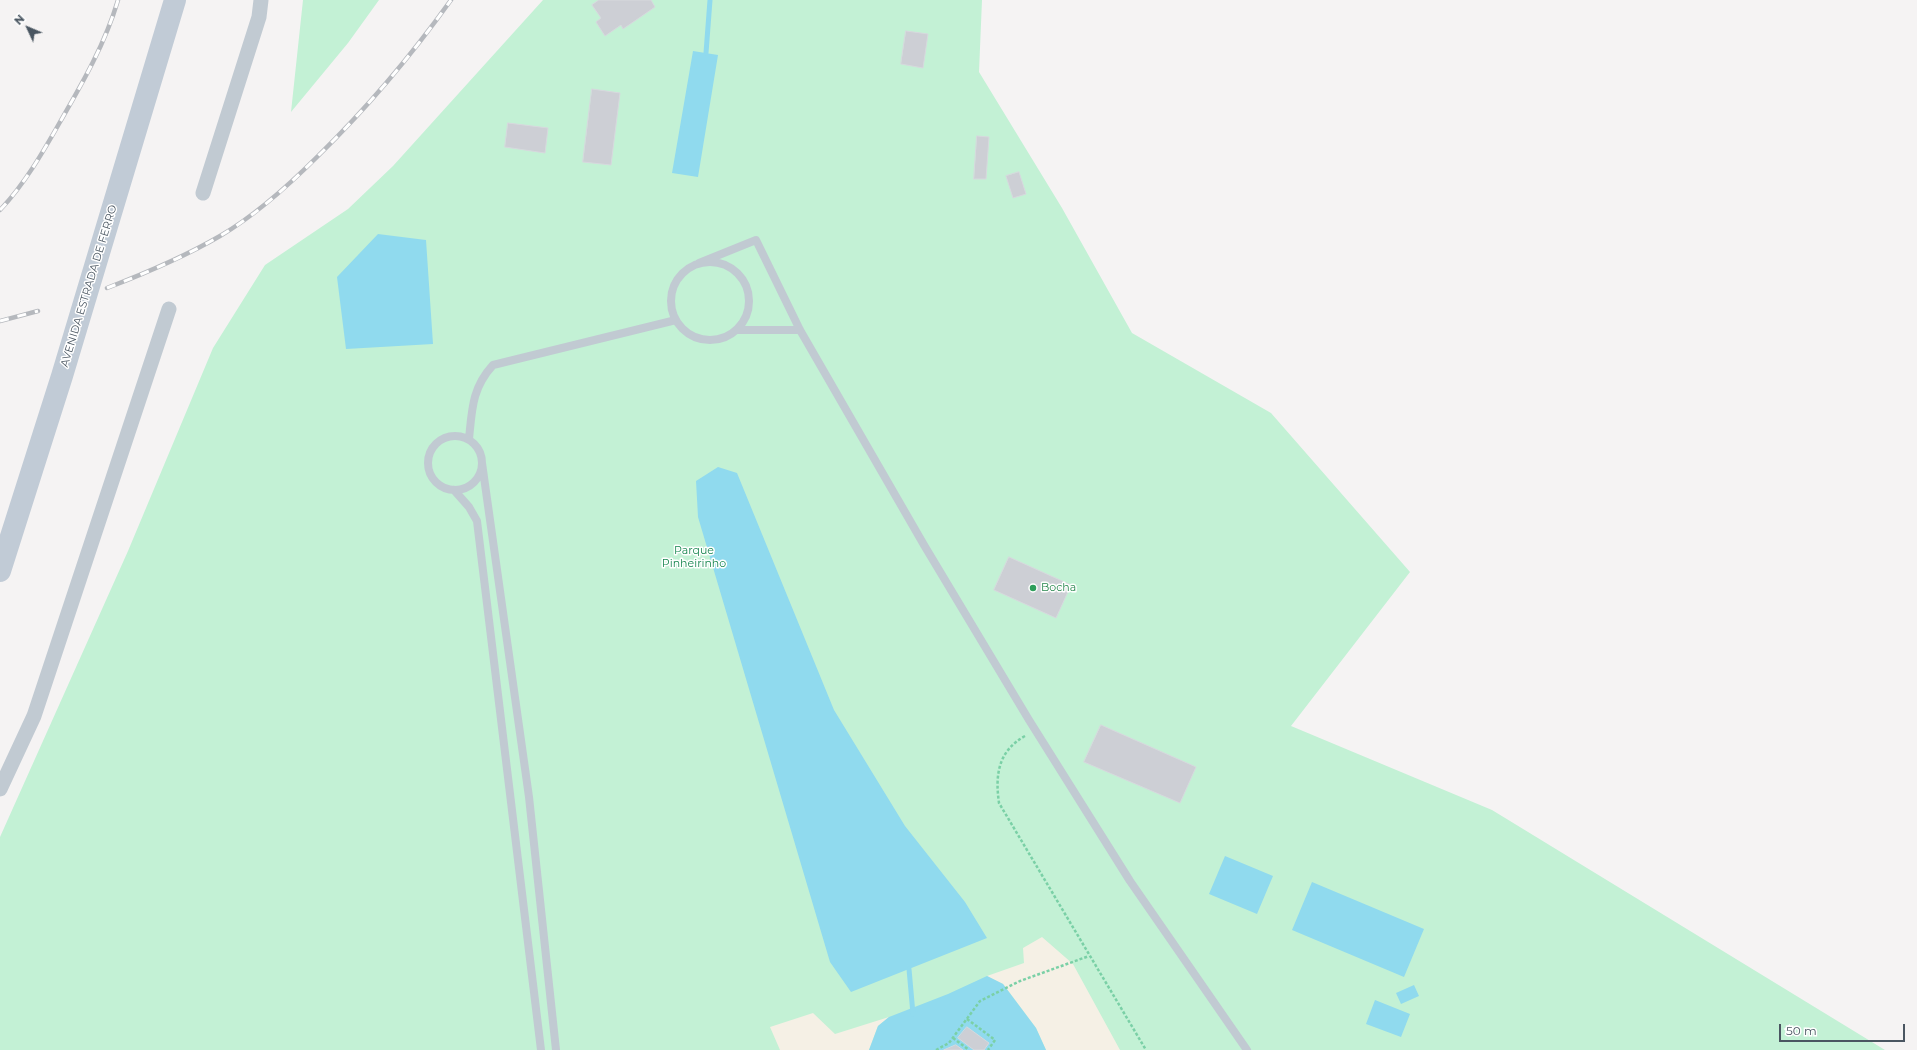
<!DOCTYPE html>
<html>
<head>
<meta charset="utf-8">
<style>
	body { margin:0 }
	#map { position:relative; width:1917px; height:1050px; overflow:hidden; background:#f5f3f3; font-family:Montserrat,sans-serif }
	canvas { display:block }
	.north { position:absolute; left:8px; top:8px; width:40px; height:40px; -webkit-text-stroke:3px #fff; paint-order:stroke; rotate:314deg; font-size:11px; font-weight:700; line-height:16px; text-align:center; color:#4a5661 }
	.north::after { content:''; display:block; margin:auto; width:14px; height:18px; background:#4a5661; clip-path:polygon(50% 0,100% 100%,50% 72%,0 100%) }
	.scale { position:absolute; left:1779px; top:1024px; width:126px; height:18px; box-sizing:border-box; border:2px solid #4a5661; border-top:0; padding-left:5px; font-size:12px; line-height:14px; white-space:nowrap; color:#4a5661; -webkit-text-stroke:3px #fff; paint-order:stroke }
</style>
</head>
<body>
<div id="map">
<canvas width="1917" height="1050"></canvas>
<div class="north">N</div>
<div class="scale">50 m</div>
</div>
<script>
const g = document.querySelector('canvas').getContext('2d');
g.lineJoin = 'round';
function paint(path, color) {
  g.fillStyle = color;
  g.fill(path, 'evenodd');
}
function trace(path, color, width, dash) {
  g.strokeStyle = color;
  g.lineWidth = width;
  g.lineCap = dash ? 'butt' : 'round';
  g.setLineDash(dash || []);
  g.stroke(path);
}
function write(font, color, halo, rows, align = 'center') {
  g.font = font + ' Montserrat,sans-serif';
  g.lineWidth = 3;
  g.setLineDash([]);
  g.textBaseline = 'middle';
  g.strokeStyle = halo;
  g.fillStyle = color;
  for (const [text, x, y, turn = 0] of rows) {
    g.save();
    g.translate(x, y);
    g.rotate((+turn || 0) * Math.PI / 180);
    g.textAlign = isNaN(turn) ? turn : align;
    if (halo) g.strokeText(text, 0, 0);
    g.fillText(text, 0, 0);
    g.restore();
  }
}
const green = new Path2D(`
	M303,0H379L348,43L291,112Z
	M543,0H982L979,72L1062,208L1132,333L1271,413L1410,572L1291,726L1492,810L1885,1050H0V837L128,551L213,348L265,265L348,209L393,166Z`);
const sand = new Path2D(`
	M1042,937L1073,964L1120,1050H1046L1036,1028L1003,984L987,976L1024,963L1023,948Z
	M813,1013L835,1034L889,1017L878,1026L869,1050H780L770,1027Z`);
const water = new Path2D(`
	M693,51L718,55L698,177L672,173Z
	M378,234L426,240L433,344L346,349L337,277Z
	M718,467L737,473L834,710L905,826L965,902L987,938L851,992L830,962L698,517L696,481Z
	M1225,856L1273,876L1257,914L1209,894Z
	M1312,882L1424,929L1404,977L1292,930Z
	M987,976L1003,984L1036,1028L1046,1050H869L878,1026L889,1017L948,994Z
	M1414,985L1419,996L1401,1004L1396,993Z
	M1375,1000L1410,1014L1401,1037L1366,1024Z`);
const stream = new Path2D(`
	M706,53L710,0
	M909,969L913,1014`);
const building = new Path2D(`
	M599,0H651L655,7L623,29L621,25L605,36L596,22L601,18L592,5Z
	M906,31L928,34L923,68L901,64Z
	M592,89L620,93L611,165L583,162Z
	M508,123L548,128L545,153L505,147Z
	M977,136L989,137L986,179H974Z
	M1019,172L1026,194L1013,198L1006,176Z
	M1009,557L1071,585L1056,618L994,590Z
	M1101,725L1196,767L1180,803L1084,762Z
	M967,1027L989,1043L984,1050H974L958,1038Z
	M956,1045L963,1050H944Z`);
const path = new Path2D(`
	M1025,736C998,751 995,775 999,803L1146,1050
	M967,1019L995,1040L988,1050
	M953,1038L969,1050
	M936,1050L949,1043L980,1001L1020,981L1089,956`);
const lane = new Path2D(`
	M671 301a39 39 0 1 1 78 0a39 39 0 1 1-78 0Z
	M699,263L756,240L800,330L924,545L1029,720L1130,881L1247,1050
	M737,330H800
	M428 463a27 27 0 1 1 54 0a27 27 0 1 1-54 0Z
	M469,439C472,409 472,388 493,365L676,320
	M482,463L529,797L556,1050
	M454,490L469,507L477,521L541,1050`);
const street = new Path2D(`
	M203,193L259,17L261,0
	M0,789L34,716L169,309`);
const secondary = new Path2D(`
	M0,571L62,376L175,0`);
const rail = new Path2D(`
	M0,210C24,185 43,152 60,122C83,82 105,44 118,0
	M107,288C146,273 184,257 220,236C256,215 288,186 318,156C367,108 411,56 451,0
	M0,321L38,311`);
const markers = [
	[1033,588,4,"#2e9e5b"]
];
const streetNames = [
	["AVENIDA ESTRADA DE FERRO",89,286,-73]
];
const parkNames = [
	["Parque",694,551],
	["Pinheirinho",694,564]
];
const leisureNames = [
	["Bocha",1041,588]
];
paint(green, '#c3f1d5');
paint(sand, '#f5f0e5');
paint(water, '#90daee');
trace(stream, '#90daee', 5);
paint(building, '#cdcfd5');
trace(building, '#d7d9de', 1);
trace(path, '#7ad0a6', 2.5, [3, 2]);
trace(lane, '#c1cad2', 8);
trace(street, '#c1cad2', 15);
trace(secondary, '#c1cbd6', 22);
trace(rail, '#b5b8bd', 4.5);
trace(rail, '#fff', 3, [9]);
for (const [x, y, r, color] of markers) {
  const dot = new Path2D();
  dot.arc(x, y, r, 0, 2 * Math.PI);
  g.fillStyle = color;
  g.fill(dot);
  trace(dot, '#fff', 1.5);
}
write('11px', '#4a5661', '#fff', streetNames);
write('11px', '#17864f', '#fff', parkNames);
write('11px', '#27864d', '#fff', leisureNames, 'left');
</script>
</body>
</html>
